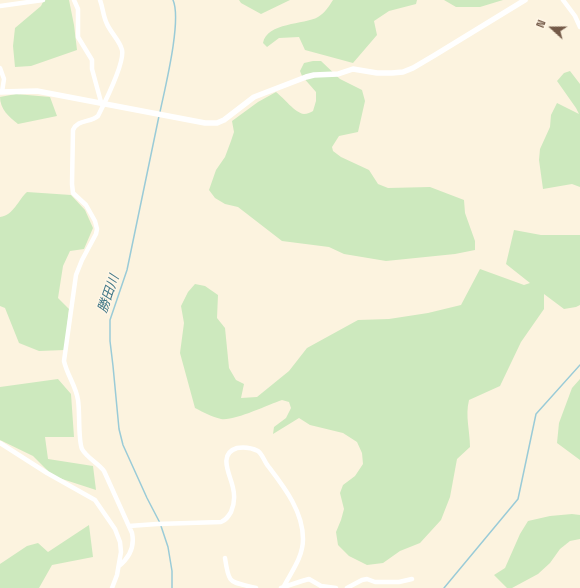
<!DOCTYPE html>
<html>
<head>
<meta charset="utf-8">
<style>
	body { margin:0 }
	#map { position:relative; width:580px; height:588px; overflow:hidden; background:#fcf3df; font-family:"Space Grotesk",sans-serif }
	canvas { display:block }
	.north { position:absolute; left:532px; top:8px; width:40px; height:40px; -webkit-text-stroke:3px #fff6e6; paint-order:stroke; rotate:291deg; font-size:11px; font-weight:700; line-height:16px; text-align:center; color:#735947 }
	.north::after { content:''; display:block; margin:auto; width:14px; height:18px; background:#735947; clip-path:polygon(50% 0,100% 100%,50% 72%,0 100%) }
</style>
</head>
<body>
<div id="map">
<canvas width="580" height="588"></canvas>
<div class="north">N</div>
</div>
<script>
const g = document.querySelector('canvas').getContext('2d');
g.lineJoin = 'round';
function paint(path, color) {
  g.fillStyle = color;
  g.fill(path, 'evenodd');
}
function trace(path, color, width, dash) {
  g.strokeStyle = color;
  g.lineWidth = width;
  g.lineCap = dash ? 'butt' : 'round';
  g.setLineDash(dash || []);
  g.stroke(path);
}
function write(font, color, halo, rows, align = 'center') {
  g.font = font + ' "Space Grotesk","Noto Sans JP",sans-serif';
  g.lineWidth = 3;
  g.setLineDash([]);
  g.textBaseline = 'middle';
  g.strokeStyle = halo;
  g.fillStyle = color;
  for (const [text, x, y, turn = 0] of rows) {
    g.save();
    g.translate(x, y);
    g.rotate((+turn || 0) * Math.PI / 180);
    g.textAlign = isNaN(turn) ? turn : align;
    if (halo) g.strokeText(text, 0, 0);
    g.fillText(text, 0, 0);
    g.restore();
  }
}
const green = new Path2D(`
	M44,0H69L74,25L77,50L31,66L15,67L13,46L15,28L41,6Z
	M239,0H290L261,14L241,3Z
	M333,0H417L416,4L389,11L374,21L377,35L353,63L305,50L299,37L279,38L267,47L263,43C267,22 304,25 318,17C325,13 329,6 333,0Z
	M444,0H503L480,7H456Z
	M313,61H321L340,79L362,90L365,101L358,132L339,136L332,147L333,151L341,157L369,170L378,184L388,188L430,187L464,200L465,213L475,241V250L455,254L386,261L344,254L329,247L282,241L238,207L225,204L215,198L209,190L216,170L225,157L231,141L234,132L232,121L258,102L276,92C284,98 295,113 304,114C307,114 311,112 313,111L316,101V92L302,76L300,71L304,63Z
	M570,71L580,84V187L572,184L543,189L539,160L540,149L550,127L551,115L557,103L579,114L576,108L557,81L564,73Z
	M16,94L50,97L57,116L18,124C9,117 0,109 0,97Z
	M27,192L71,195L85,210L93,228L84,249L70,251L63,266L58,298L69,309L65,350L39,351L19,343L5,308L0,306V217C14,215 18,200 27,192Z
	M514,230L541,235H580V305L576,307L564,309L544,294V309L521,342L500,386L469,400C465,416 470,431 470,447L457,459L450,497L441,520L420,543L400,551L383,563L367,565L349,556L338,545L336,532L341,520L344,509L340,493L343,485L355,476L363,464L362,453L357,442L343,433L310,425L299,418L273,434L274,427L286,418L291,408L289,402L282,400C267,405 235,421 221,419C212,417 203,412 195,408L180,353L184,323L181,306L188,292L195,284L205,286L218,295L217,318L225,328L229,368L236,380L244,384L241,398L257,397L289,371L307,348L358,320L389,319L428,313L461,305L480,269L524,285L530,283L506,264Z
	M58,379L71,394L74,437H45L48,459L93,466L96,490L53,476L33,456L0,440V387Z
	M580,379V460L557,443L559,423L572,388Z
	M572,514L580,515V539L570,541L560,549L550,563L538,574L512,588H507L494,575L505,568L520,534L528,521L550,516Z
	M89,525L93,557L52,565L39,588H0V564L27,546L38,543L48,552Z`);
const stream = new Path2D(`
	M160,112C165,88 182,20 173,0
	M159,116L127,270L110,320V341L113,366L119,429L123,445L147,498L160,523L168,547L172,571V588
	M444,588L518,499L536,414L580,365`);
const minor = new Path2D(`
	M74,0L78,9V37L92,60V69L101,102
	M100,0C103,8 103,16 107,24C111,33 120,41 122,50C125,63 104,104 98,116C90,123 78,119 73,130L72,184L73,193L86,205L95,221L97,229L96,234L82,260L76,275L64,361C67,375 76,386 78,400C80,411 78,440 82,449C87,458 98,463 104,471L132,533C135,547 130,557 119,566
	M563,0L575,16L580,27
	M0,6L43,0
	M0,68L4,79L2,92
	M0,443L47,473L95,500L115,529L120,542L121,552L117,575L112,588
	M129,526L157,524L221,522C226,520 228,517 231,512C234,505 235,496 233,488C231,476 217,454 237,448C243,447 252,448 258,451C263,455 264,461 268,466C284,487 303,511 303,539C303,557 292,571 284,586
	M225,558C229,586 230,581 256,588
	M281,588L302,581L309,579L321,586L336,588
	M347,588L362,580L367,579L375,582H399L412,579`);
const tertiary = new Path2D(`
	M0,92L37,91L205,123H217L224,120L254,97L306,77L314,75L338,74L353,69L377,73H392L403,72L413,68L435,55L525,0`);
const waterNames = [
	["勝田川",109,294,-71]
];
paint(green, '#cde9be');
trace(stream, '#9acbd7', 1.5);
trace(minor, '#fff', 4.5);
trace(tertiary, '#fff', 5.5);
write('italic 13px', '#417787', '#fff6e6', waterNames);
</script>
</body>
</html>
